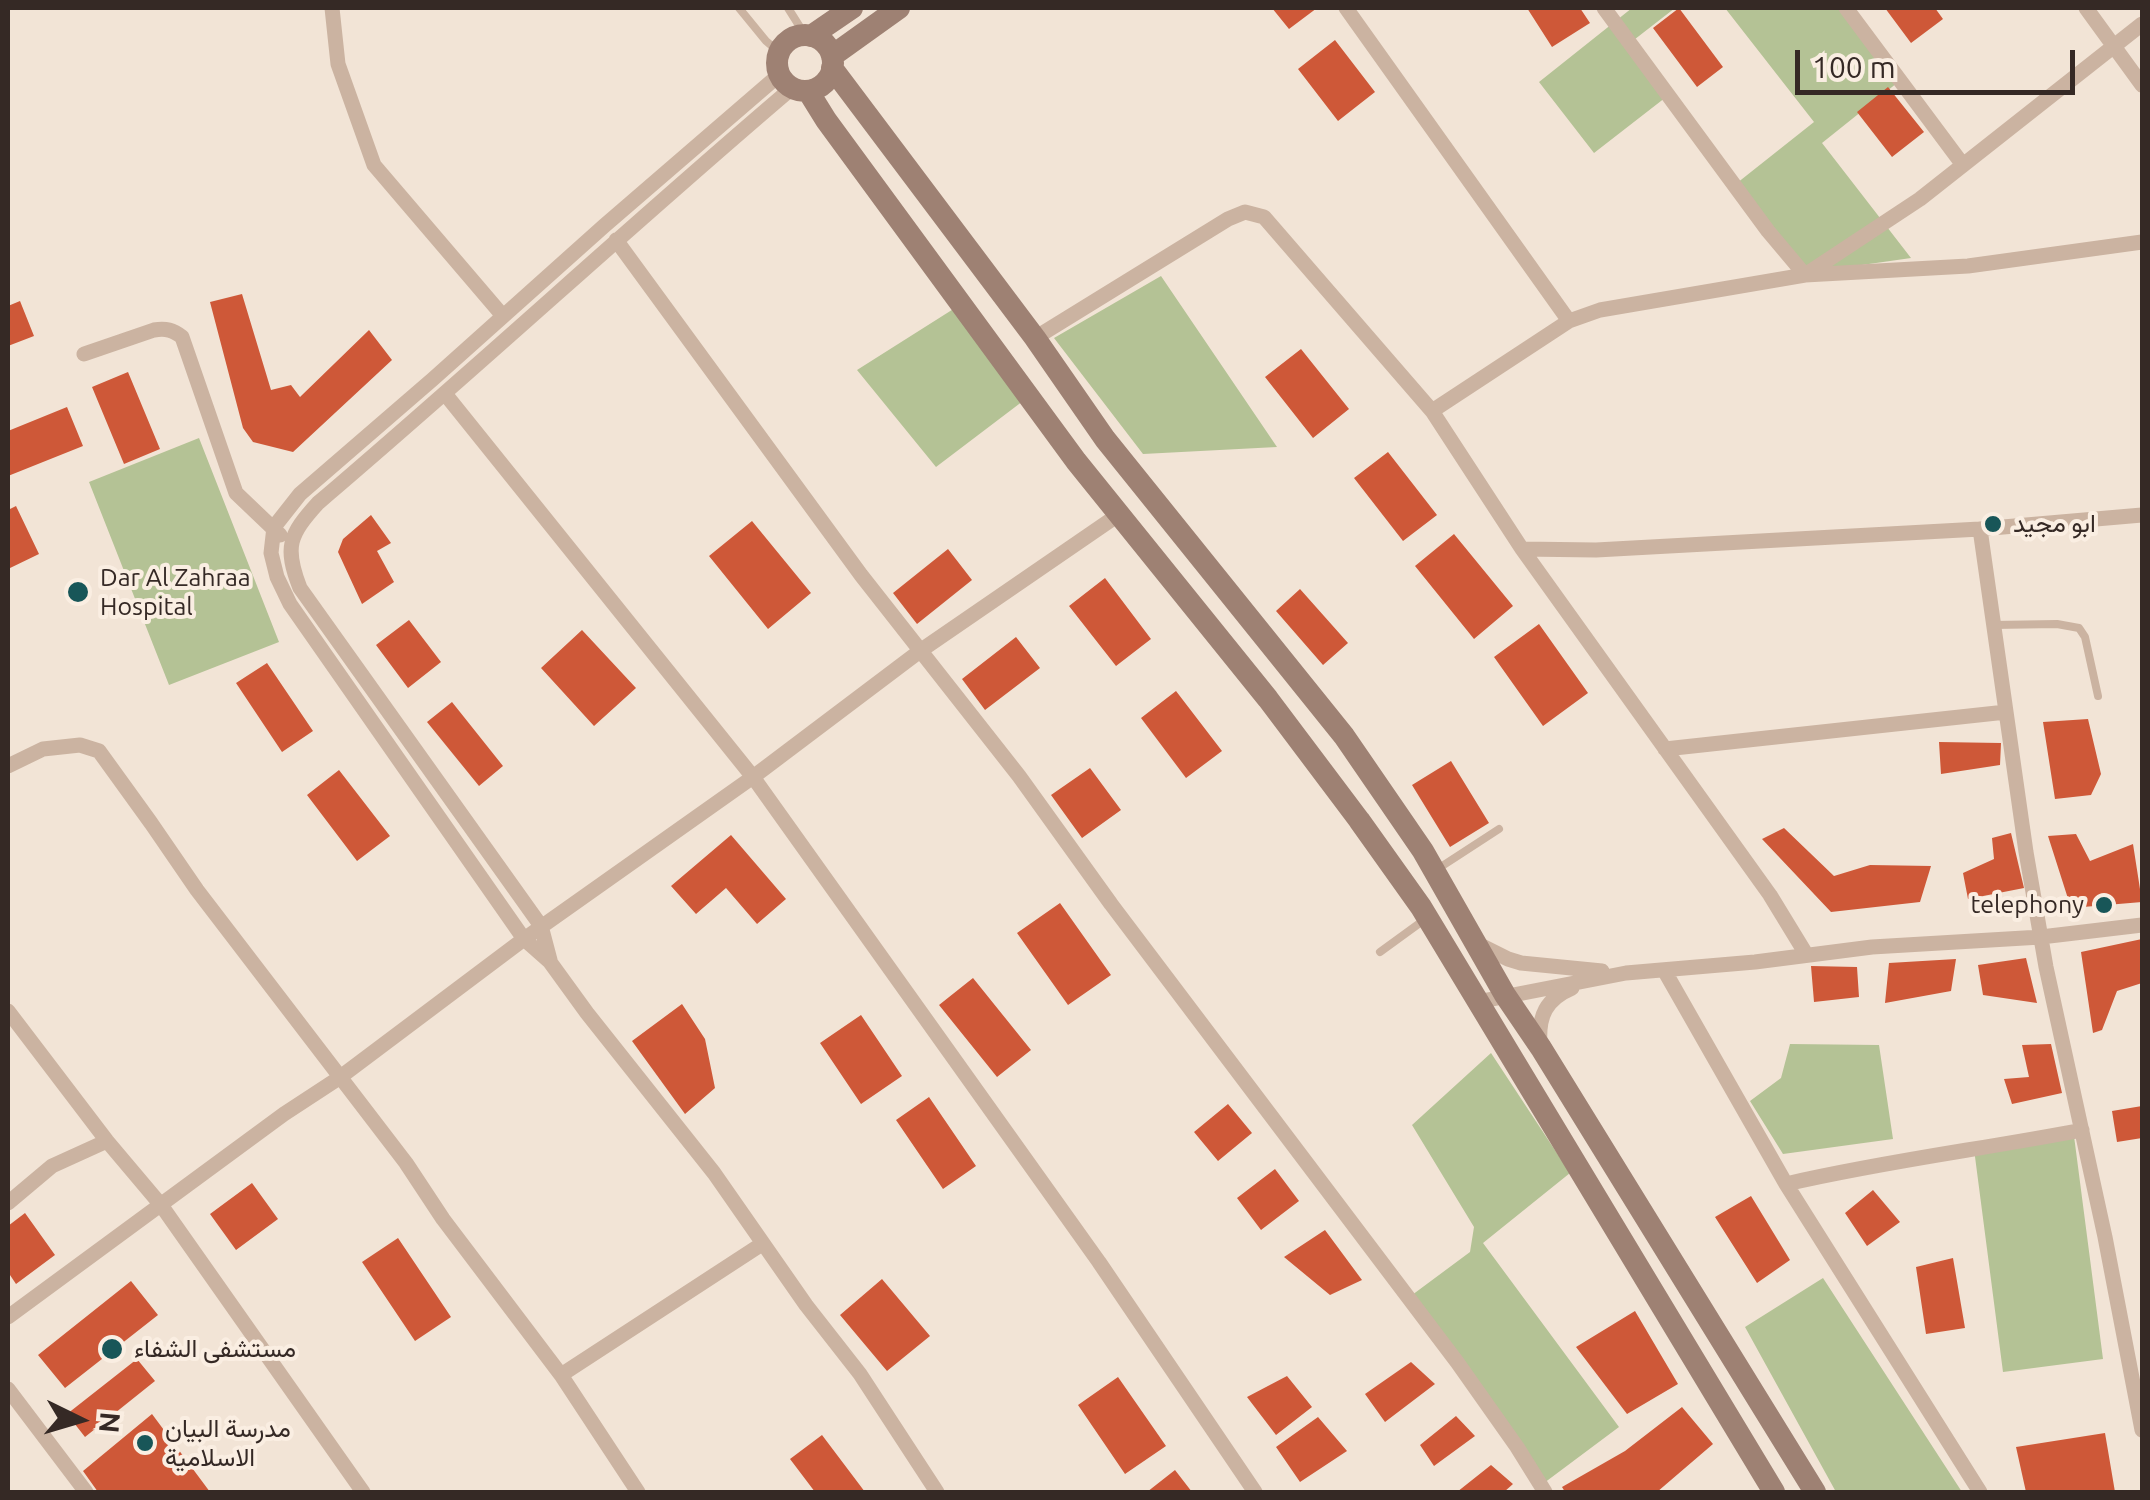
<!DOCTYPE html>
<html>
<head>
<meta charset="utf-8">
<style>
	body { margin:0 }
	#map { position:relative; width:2150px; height:1500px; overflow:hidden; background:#f2e4d6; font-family:Ubuntu,sans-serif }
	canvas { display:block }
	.frame { position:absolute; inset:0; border:10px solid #352925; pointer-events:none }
	.north { position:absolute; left:30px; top:1370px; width:100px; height:100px; -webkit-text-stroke:8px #faeee2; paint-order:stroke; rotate:95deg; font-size:28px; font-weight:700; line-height:40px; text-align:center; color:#352925 }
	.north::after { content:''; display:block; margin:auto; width:35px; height:45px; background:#352925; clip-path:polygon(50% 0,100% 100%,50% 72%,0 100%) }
	.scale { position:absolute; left:1795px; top:50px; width:280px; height:45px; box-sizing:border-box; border:5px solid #352925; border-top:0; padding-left:12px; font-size:30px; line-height:35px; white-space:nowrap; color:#352925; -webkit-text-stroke:8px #faeee2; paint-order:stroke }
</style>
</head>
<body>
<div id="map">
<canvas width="2150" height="1500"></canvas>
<div class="frame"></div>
<div class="north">N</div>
<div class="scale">100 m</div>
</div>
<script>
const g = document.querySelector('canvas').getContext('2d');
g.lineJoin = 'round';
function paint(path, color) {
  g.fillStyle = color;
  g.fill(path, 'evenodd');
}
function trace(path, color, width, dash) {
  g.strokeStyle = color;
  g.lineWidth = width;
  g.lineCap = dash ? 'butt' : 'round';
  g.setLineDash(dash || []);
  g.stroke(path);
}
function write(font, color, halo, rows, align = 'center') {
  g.font = font + ' Ubuntu,Vazirmatn,sans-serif';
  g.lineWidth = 8;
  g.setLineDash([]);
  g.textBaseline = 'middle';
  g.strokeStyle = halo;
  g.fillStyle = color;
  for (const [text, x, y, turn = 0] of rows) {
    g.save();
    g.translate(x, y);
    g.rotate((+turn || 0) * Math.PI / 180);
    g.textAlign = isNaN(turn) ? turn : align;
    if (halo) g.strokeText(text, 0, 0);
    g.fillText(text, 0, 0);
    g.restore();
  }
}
const green = new Path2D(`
	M1632,8H1675L1630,43L1670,94L1594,153L1539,82Z
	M1725,8H1847L1902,79L1822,143L1911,258L1799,274L1732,187L1814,122Z
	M1161,276L1277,447L1143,454L1054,338Z
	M955,308L1023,401L936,467L857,370Z
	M199,438L279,642L169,685L89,482Z
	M1790,1044L1879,1045L1893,1139L1783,1154L1750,1101L1781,1078Z
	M1491,1053L1570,1173L1483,1243L1619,1427L1544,1483L1408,1298L1470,1252L1474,1227L1412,1125Z
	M2074,1136L2103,1359L2003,1372L1974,1149Z
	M1823,1278L1962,1492H1836L1745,1327Z`);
const building = new Path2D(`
	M1272,8H1317L1289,29Z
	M1527,8H1580L1590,23L1552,47Z
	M1679,8L1723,67L1697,87L1653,28Z
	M1885,8H1935L1943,19L1911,43Z
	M1335,40L1375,92L1338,121L1298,69Z
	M1888,87L1924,132L1892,157L1857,112Z
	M242,294L271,390L291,385L300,397L369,330L392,360L293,452L253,442L243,428L210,302Z
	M20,301L34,336L8,346V306Z
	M1301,349L1349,409L1313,438L1265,377Z
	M128,372L160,449L124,464L92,387Z
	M67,407L83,446L8,476V431Z
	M1388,452L1437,515L1403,541L1354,478Z
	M16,506L39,554L8,569V510Z
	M371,515L391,543L377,551L394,582L362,604L338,552L343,539Z
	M752,521L811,593L768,629L709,556Z
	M1454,534L1513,606L1474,639L1415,566Z
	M948,549L972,580L917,624L893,593Z
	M1105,578L1151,639L1116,666L1069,606Z
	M1300,589L1348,643L1323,665L1276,611Z
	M409,620L441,662L408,688L376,645Z
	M1539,624L1588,693L1543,726L1494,657Z
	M582,630L636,688L594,726L541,668Z
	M1016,637L1040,668L985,710L962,679Z
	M267,663L313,731L282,752L236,683Z
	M1176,691L1222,751L1186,778L1141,718Z
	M452,702L503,766L479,786L427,722Z
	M2088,719L2101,774L2091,795L2055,799L2043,722Z
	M1939,742L2001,743L2000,765L1941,774Z
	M1451,761L1489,823L1450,847L1412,785Z
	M1090,768L1121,810L1082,838L1051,795Z
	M339,770L390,836L357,861L307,795Z
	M1784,828L1834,876L1870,865L1931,866L1920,902L1831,912L1762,839Z
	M2011,833L2024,888L1968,899L1963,873L1994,859L1992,838Z
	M2076,834L2090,861L2133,844L2142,902L2071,908L2048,836Z
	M731,835L786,899L757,924L726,888L696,914L671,886Z
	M1060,903L1111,975L1068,1005L1017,933Z
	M2142,939V983L2117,991L2102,1030L2093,1033L2081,952Z
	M2026,958L2037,1003L1983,995L1978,965Z
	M1956,959L1951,991L1885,1003L1889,963Z
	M1811,966L1857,967L1859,997L1814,1002Z
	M973,978L1031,1050L997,1077L939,1005Z
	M682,1004L705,1039L715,1088L685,1114L632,1041Z
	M861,1015L902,1076L861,1104L820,1043Z
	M2051,1044L2062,1093L2012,1104L2004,1079L2029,1077L2022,1045Z
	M929,1097L976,1166L943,1189L896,1120Z
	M1228,1104L1252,1133L1218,1161L1194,1132Z
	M2142,1106V1138L2117,1142L2112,1111Z
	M1275,1169L1299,1201L1261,1230L1237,1198Z
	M252,1183L278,1219L236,1250L210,1214Z
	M1873,1190L1900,1222L1867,1246L1845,1213Z
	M1751,1196L1790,1260L1757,1283L1715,1217Z
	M25,1213L55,1255L16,1284L8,1272V1226Z
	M1325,1230L1362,1280L1330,1295L1284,1257Z
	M398,1238L451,1317L415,1341L362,1262Z
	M1953,1258L1965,1328L1926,1334L1916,1267Z
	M882,1279L930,1336L887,1371L840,1315Z
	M131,1281L158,1315L65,1388L38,1355Z
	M1635,1311L1678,1384L1627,1414L1576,1347Z
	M137,1359L155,1381L85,1437L67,1414Z
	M1411,1362L1435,1384L1385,1422L1365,1394Z
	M1287,1376L1312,1407L1276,1435L1247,1397Z
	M1118,1377L1166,1446L1125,1474L1078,1405Z
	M1682,1407L1713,1444L1657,1492H1565L1562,1487L1625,1451Z
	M152,1414L210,1492H98L83,1471Z
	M1456,1416L1475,1436L1434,1466L1420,1445Z
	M1318,1417L1347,1451L1300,1482L1276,1447Z
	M2105,1433L2115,1492H2026L2016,1447Z
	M822,1435L865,1492H815L790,1459Z
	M1491,1465L1513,1484L1504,1492H1457Z
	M1175,1470L1192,1492H1147Z`);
const lane = new Path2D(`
	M739,8L766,41L779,52
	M788,8L805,35
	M1993,625L2057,624L2079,628L2085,637L2098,696
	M1436,870L1499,829
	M1380,952L1424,920`);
const street = new Path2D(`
	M332,8L338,64L374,165L503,316
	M1346,8L1569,321
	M1604,8L1768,231L1805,275L1920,199L2142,24
	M1846,8L1963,165
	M2086,8L2142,85
	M779,75L604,226L433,379L300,494L274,527L271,553L277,577L290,604L524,939L550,962L587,1013L714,1173L806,1305L860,1374L937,1492
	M616,240L861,575L1019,776L1111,904L1457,1362L1517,1447L1545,1492
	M1035,338L1228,219L1245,212L1264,217L1432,411L1522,549L1770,895L1806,954
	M84,354L154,330C166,328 173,330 182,337L236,493L280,535
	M446,395L753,777L1099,1262L1255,1492
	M1432,411L1569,321L1600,310L1805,275L1968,266L2142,242
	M1980,529L2026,852L2046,967L2105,1237L2142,1430
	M1522,549L1596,550L1980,529L2142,515
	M1665,749L2006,712
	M8,766L43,749L80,745L99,751L151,823L197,890L406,1163L443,1219L561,1375L638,1492
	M1480,945L1508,959L1521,963L1602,971
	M550,960L541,926L300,588C284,547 289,535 318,503C478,367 632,224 792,88
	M1664,970L1786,1184L1980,1492
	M1477,1002L1626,973L1755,962L1872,947L2041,937L2142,925
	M8,1011L107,1141L161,1205L363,1492
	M1540,1044C1538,1016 1546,999 1572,988
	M1786,1184C1884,1161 1984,1149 2082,1130
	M8,1203L52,1166L107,1141
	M8,1317L284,1114L339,1078L524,939L753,777L920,651L1118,515
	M561,1375L762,1244
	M8,1389L86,1492`);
const secondary = new Path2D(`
	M777 63a28 28 0 1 1 56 0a28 28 0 1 1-56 0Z
	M811,36L852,8
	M832,56L899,8
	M832,68L1035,338L1105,439L1344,736L1423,851L1505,995L1541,1048L1815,1492
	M808,91L826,120L1076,461L1268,699L1359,820L1421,907L1774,1492`);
const markers = [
	[1993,524,10,"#185658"],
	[78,592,12,"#185658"],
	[2104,905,10,"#185658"],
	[112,1349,12,"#185658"],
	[145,1443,10,"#185658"]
];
const poiNames = [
	["ابو مجيد",2013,524],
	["Dar Al Zahraa",100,578],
	["Hospital",100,607],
	["telephony",2084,905,"right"],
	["مستشفى الشفاء",134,1349],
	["مدرسة البيان",165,1429],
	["الاسلامية",165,1458]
];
paint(green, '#b4c295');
paint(building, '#ce5838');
trace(lane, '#cbb3a1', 8);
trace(street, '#cbb3a1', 15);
trace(secondary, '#9e8173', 22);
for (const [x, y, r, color] of markers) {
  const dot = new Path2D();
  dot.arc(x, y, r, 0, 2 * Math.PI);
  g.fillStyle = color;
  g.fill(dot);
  trace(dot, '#faeee2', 4);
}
write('25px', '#352925', '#faeee2', poiNames, 'left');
</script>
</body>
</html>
